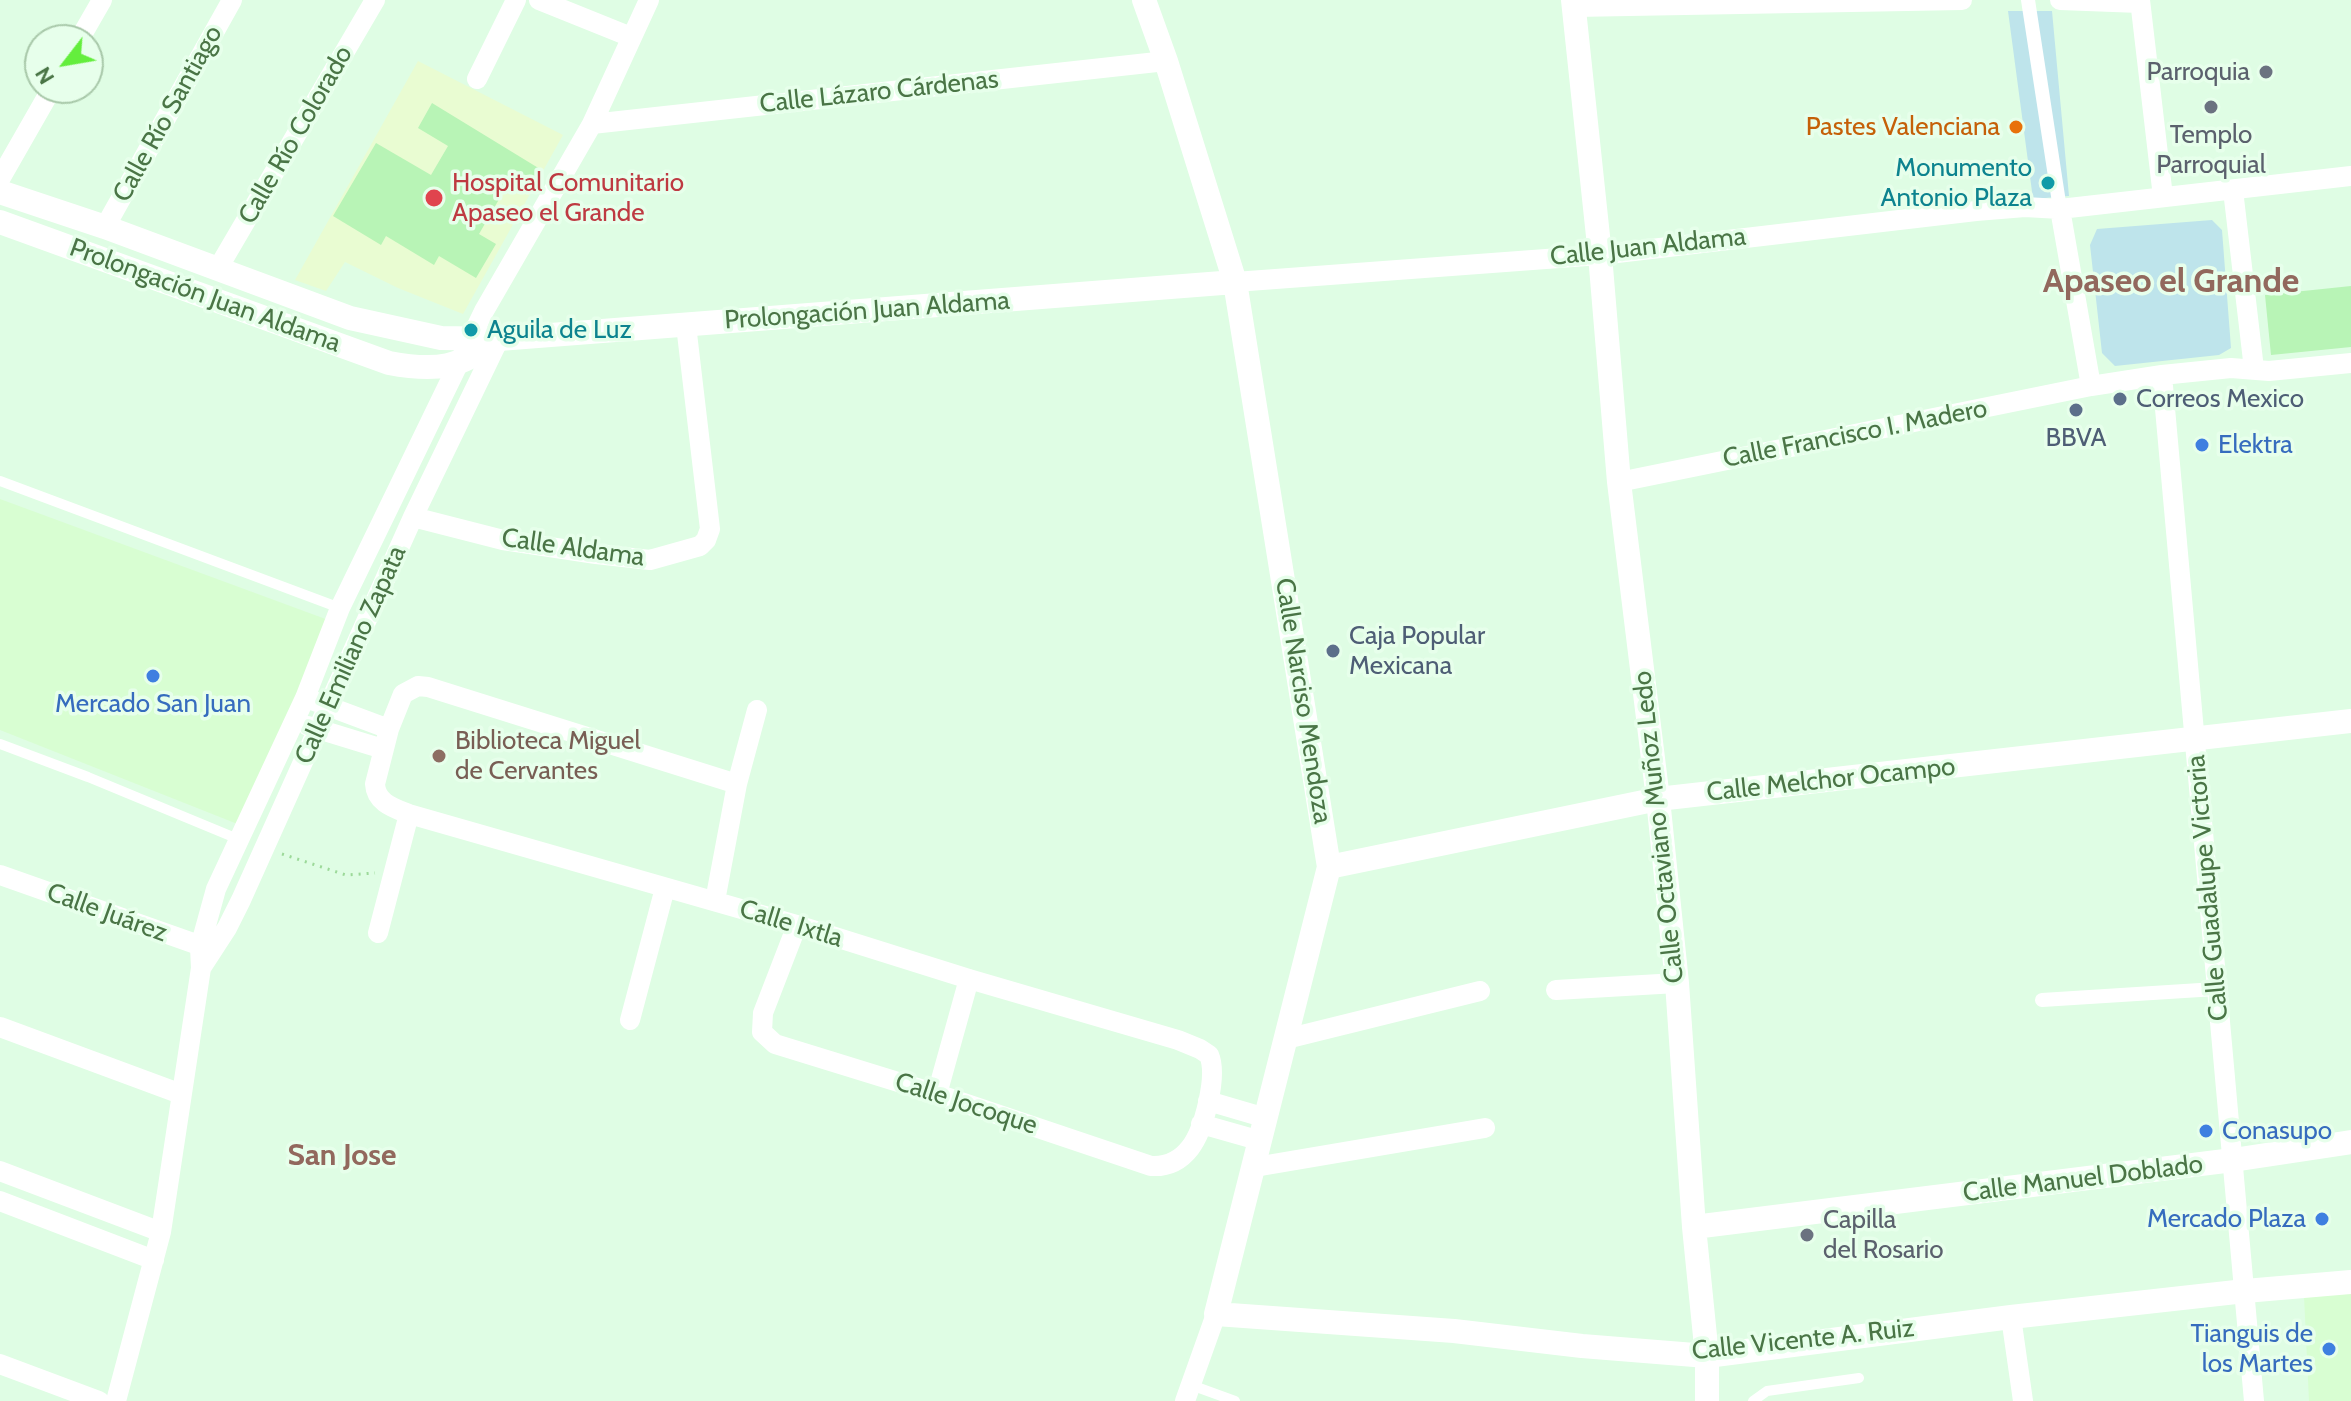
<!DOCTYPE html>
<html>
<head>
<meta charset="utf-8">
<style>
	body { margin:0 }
	#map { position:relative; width:2351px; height:1401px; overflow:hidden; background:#dffde4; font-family:Cabin,sans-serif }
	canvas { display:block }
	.north { position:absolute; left:24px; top:24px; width:80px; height:80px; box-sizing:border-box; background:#e7ffeb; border:2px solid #a8c8a9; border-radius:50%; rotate:239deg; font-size:22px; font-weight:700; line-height:32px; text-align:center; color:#4a7546 }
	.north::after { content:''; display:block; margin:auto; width:28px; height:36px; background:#64ee3d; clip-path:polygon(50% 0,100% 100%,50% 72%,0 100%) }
</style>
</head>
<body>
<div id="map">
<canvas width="2351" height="1401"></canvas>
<div class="north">N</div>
</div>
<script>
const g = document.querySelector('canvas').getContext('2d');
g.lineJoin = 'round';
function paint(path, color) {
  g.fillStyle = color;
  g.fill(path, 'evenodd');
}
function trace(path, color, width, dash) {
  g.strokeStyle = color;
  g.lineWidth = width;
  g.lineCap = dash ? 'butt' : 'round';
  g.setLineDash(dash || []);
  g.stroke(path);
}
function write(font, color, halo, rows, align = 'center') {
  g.font = font + ' Cabin,sans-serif';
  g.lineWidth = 7;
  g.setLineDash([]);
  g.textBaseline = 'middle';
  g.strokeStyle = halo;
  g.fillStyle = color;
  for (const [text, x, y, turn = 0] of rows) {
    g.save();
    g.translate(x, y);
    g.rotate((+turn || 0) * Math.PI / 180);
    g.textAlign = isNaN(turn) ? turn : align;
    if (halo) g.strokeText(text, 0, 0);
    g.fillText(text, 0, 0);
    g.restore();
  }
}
const commercial = new Path2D(`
	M0,499L331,621L240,825L0,730Z
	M2351,1293V1401H2309L2304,1296Z`);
const medical = new Path2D(`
	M418,61L563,135L463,314L398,288L345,262L326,291L295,280Z`);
const green = new Path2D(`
	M2008,11H2052L2069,196L2033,199Z
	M2212,220L2222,230L2231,348L2219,355L2115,366L2102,353L2090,245L2097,229Z`);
const building = new Path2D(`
	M432,103L540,169L530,192L509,182L479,234L496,244L476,278L439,256L434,265L386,236L381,245L333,216L376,143L431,175L448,146L418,128Z
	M2351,286V347L2271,355L2265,295Z`);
const path = new Path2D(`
	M282,854L346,875L375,873`);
const service = new Path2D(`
	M0,481L340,608
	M0,744L88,777L238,839
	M1191,1385L1235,1401
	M1753,1401L1767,1391L1859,1378`);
const pedestrian = new Path2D(`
	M2028,0L2060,209
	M2042,1000L2216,989`);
const minor = new Path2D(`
	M539,0L631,37
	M2060,0L2140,3
	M2140,0L2163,197
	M1574,7L1962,0
	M79,40L102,0
	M477,79L516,0
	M592,124L1166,61
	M0,179L52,88
	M2233,190L2254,369
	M2060,209L2091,386
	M105,227L232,0
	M217,270L375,0
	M1235,282L1600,255L1976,211L2025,207L2060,209L2351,176
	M2162,375L2254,1401
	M1619,482L2091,386L2162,375L2231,368L2269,371L2351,363
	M413,517L503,540L596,554L650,560L700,546L706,540L710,529L686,325
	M314,701L389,729
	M308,726L383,749
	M737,784L428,687L418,686L403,694L389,729L375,784C376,803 394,808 409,814L797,925L969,979L1178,1040L1200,1049L1209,1055C1218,1076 1204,1130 1190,1148C1180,1161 1167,1167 1151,1166L937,1094L775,1044L762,1032L763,1013L797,925
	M0,875L210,949
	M715,901L737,784L757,710
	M378,933L409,814
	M201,968L227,928L241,900L413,517L499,339L498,337
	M1556,990L1677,983
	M630,1020L665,888
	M0,1027L181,1094
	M1286,1039L1480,991
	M937,1094L969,979
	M1208,1101L1266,1118
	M1201,1124L1261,1141
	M1255,1167L1485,1128
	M0,1171L161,1232
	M0,1201L154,1260
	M2011,1317L2023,1401
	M0,1364L99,1401
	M116,1401L161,1232L201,968L200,947L216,889L305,698L340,608L484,311L592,124L649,0
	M1185,1401L1216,1314`);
const tertiary = new Path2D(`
	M1144,0L1166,61L1235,282L1329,867L1216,1314L1454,1331L1582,1346L1707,1356L2011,1317L2245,1291L2351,1282
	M1573,0L1600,255L1619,482L1658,799L1677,983L1694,1227L1707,1356V1401
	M0,192L105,227L350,318L441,338L499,339L1235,282
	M0,222L389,363C437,372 460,368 499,339
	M1329,867L1658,799L2351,721
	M1694,1227L2233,1160L2351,1142`);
const markers = [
	[2266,72,8,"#6b7280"],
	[2211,107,8,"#6b7280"],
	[2016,127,8,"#e8710a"],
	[2048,183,8,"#0f9aa8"],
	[434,198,10,"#e0444e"],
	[471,330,8,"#0f9aa8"],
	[2120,399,8,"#5c6f8a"],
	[2076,410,8,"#5c6f8a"],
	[2202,445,8,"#3f7fe0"],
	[1333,651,8,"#5c6f8a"],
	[153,676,8,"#3f7fe0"],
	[439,756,8,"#8d6e63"],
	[2206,1131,8,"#3f7fe0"],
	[2322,1219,8,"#3f7fe0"],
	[1807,1235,8,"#6b7280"],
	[2329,1349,8,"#3f7fe0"]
];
const worshipNames = [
	["Parroquia",2250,72],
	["Templo",2211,135,"center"],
	["Parroquial",2211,165,"center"],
	["Capilla",1823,1220,"left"],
	["del Rosario",1823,1250,"left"]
];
const streetNames = [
	["Calle Lázaro Cárdenas",879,92,-6],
	["Calle Río Santiago",168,114,-61],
	["Calle Río Colorado",296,135,-60],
	["Calle Juan Aldama",1648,247,-6],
	["Prolongación Juan Aldama",205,296,20],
	["Prolongación Juan Aldama",867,311,-4],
	["Calle Francisco I. Madero",1855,434,-11],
	["Calle Aldama",573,548,8],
	["Calle Emiliano Zapata",351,655,-66],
	["Calle Narciso Mendoza",1303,701,81],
	["Calle Melchor Ocampo",1831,780,-6],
	["Calle Octaviano Muñoz Ledo",1659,827,-96],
	["Calle Guadalupe Victoria",2208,888,-95],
	["Calle Juárez",107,913,20],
	["Calle Ixtla",791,924,17],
	["Calle Jocoque",966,1104,18],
	["Calle Manuel Doblado",2083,1179,-7],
	["Calle Vicente A. Ruiz",1803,1340,-6]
];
const foodNames = [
	["Pastes Valenciana",2000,127]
];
const cultureNames = [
	["Monumento",2032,168],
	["Antonio Plaza",2032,198],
	["Aguila de Luz",487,330,"left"]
];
const healthNames = [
	["Hospital Comunitario",452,183],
	["Apaseo el Grande",452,213]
];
const serviceNames = [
	["Correos Mexico",2136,399],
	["BBVA",2076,438,"center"],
	["Caja Popular",1349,636],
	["Mexicana",1349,666]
];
const shopNames = [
	["Elektra",2218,445],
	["Mercado San Juan",153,704,"center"],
	["Conasupo",2222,1131],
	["Mercado Plaza",2306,1219,"right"],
	["Tianguis de",2313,1334,"right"],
	["los Martes",2313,1364,"right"]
];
const educationNames = [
	["Biblioteca Miguel",455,741],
	["de Cervantes",455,771]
];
const quarterNames = [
	["San Jose",342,1156]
];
const districtNames = [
	["Apaseo el Grande",2171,282]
];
paint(commercial, '#d8fed2');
paint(medical, '#e9fcd2');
paint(green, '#bee4eb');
paint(building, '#b8f4b6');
trace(path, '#9cd999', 3, [2, 6]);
trace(service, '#fff', 10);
trace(pedestrian, '#fff', 14);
trace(minor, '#fff', 20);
trace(tertiary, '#fff', 24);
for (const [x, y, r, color] of markers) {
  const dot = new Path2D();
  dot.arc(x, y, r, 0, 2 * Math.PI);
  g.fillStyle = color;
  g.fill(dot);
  trace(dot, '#e7ffeb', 3);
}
write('26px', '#5b616d', '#e7ffeb', worshipNames, 'right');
write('26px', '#4a7546', '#e7ffeb', streetNames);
write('26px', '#c56008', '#e7ffeb', foodNames, 'right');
write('26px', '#0d838f', '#e7ffeb', cultureNames, 'right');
write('26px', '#be3a42', '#e7ffeb', healthNames, 'left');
write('26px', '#4e5e75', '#e7ffeb', serviceNames, 'left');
write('26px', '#366cbe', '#e7ffeb', shopNames, 'left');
write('26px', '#785e54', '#e7ffeb', educationNames, 'left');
write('bold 30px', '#92685d', '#e7ffeb', quarterNames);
write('bold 34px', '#92685d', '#e7ffeb', districtNames);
</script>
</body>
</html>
